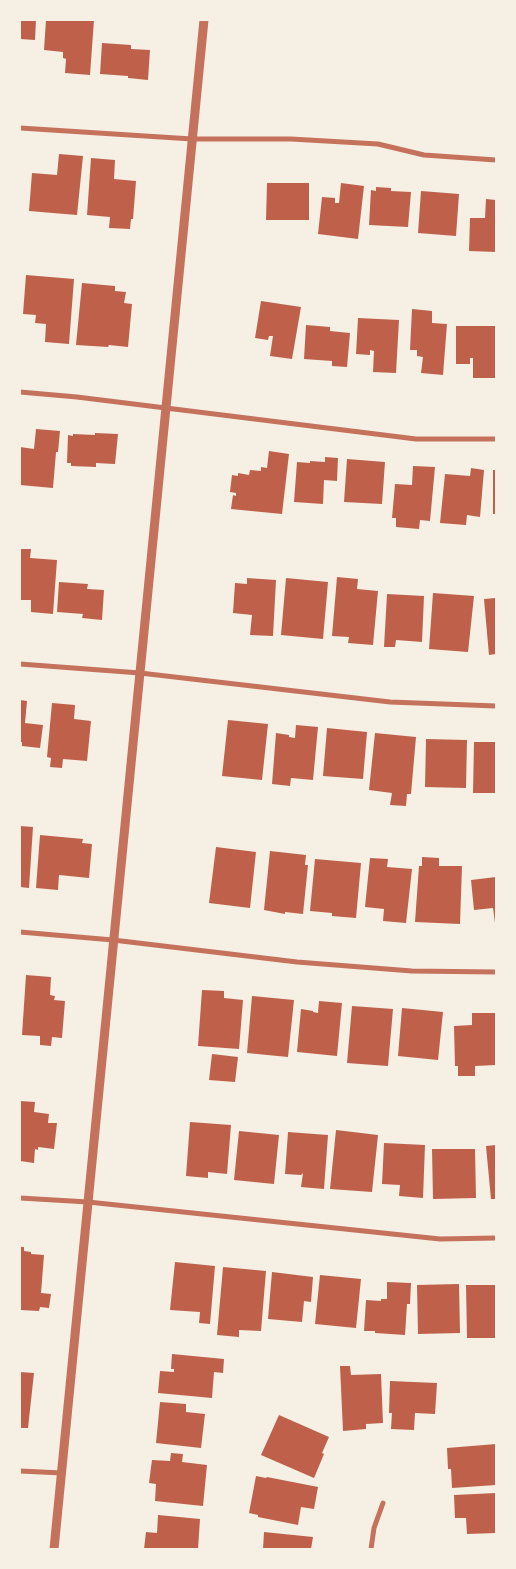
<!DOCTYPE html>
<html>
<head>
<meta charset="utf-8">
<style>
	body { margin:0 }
	#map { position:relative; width:516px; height:1569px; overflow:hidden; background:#f6efe4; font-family:"Public Sans",sans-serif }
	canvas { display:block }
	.frame { position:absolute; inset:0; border:21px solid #f6efe4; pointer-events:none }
</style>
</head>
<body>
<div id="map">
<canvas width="516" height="1569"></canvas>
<div class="frame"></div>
</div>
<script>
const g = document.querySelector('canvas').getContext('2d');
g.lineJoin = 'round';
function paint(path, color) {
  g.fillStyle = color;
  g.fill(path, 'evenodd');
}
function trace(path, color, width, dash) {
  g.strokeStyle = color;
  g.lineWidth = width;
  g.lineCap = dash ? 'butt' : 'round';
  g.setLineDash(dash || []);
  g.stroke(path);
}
const building = new Path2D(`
	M20,20H36L35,40L20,39Z
	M46,20H94L90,75L65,73L66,59L63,58V52L44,50Z
	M102,43L131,45V49L150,50L148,80L128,78V76L100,74Z
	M59,154L83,156L77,215L29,211L32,173L57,175Z
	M91,158L115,160L114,179L136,181L133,219H131L130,229L109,228L110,217L87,215Z
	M267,183H309V220H266Z
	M341,183L364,186L358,239L318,234L322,197L335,198V203H339Z
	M376,187L391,188V191L411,192L408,227L369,225L371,190L376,191Z
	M421,191L459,194L456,236L418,233Z
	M486,199L496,200V252L469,251L470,218H485Z
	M26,275L74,279L69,344L45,342L46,324L35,323L36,315L23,314Z
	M82,283L115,286V291L126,292L124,303L132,304L128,347L109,345L108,347L76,345Z
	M261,301L301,307L292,359L270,356L273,336H269L268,340L255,338Z
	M412,309L432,311V323L447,324L443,375L421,373L423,357L417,356V350H410Z
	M358,318L399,320L396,373L373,372L374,351L370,350V355L356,354Z
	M306,325L330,327V331L350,333L347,367L332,366V361L304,359Z
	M456,326H496V378H473V358H470V364H456Z
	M36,429L60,431L58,452H56L53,488L20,485V447L34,449Z
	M95,433L118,434L115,464L96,463V467L71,466V463H67L68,435L73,436V434L95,435Z
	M269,451L289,454L282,514L231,509L233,495L236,496V493L230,492L232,475L238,476V473L249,475L250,470L261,471V467L267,468Z
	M325,457L338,458L337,481L324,480L323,504L294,502L297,462L310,463V461L325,462Z
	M347,459L385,462L382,504L344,502Z
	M413,466L435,467L430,521L420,520L419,529L396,527V518H392L395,484L412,485Z
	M471,468L484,470L480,517L467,515L466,525L440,523L445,474L470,476Z
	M493,470H496V514H493Z
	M20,549H31L30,558L57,560L53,614L31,612V600H20Z
	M337,577L358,579L357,589L378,591L373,645L348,643L349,637L332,636Z
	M247,578L276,580L273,636L250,635L252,615L233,613L235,583L247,584Z
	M286,578L328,582L323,639L281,635Z
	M59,582L88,584L87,589L104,590L102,620L82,618L83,614L57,612Z
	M433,593L474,596L468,652L429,649Z
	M387,594L424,596L422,642L396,640L395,647H384Z
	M496,598V654L489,655L484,599Z
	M20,700L27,701L25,723L43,725L40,748L22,746V742H20Z
	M52,703L75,705L74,719L91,721L87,761L63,759L62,768L50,767L51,758L47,757Z
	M228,720L268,724L262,780L222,776Z
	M296,725L318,727L313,780L291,778L290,786L272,784L276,733L289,735V737L295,738Z
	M327,728L367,732L363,779L323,776Z
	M375,733L416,737L411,794H407L406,806L390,805L392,793L369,790Z
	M426,739L467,740L466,788L425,787Z
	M474,742H495L496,793H473Z
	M20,826L33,827L29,888L20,887Z
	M40,835L83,839L82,843L92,844L89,878L59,875L58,890L36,888Z
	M216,847L256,852L250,908L209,903Z
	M270,851L306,855L305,865H308L303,914L285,912V914L264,910Z
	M422,857L439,858V866H462L460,924L415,922L419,866H422Z
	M370,858L388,859L387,867L412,869L406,923L383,921L384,909L365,907Z
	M315,859L361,863L356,918L332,916V913L310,911Z
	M496,877V923H495L493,908L474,910L471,880Z
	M26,975L51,977L50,995L55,996L54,1000L65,1001L62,1038L52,1037L51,1046L40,1045V1036L22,1035Z
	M202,990L224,991V998L243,1000L239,1049L198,1046Z
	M252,996L294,1000L288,1057L247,1053Z
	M319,1001L342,1003L337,1056L297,1052L301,1009L313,1011V1012L318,1013Z
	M352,1006L393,1009L388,1066L347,1063Z
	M402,1008L443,1012L438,1060L398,1056Z
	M472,1013H495L496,1065L475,1066V1076H458V1066H455L454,1026L472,1025Z
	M212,1054L238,1057L235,1082L209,1080Z
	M20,1101L35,1102L34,1112L49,1114L48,1123H57L54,1149L38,1147V1150L35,1149L34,1163L20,1161Z
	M190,1122L231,1125L227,1174L208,1172V1178L186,1176Z
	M336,1130L378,1135L372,1192L330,1189Z
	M239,1131L279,1135L274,1184L234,1180Z
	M288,1132L328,1135L324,1189L301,1187L303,1173L301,1175L285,1174Z
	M384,1143L425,1145L423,1198L399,1196L400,1185L382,1184Z
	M496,1145V1199H491L486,1146Z
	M432,1149H475L476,1198L433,1199Z
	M20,1247H24V1251L31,1252V1254L44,1255L41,1293L51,1294L49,1308L40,1307L39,1311L20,1310Z
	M175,1262L215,1266L210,1324L199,1323L200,1312L170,1310Z
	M223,1267L266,1271L261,1331L239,1330V1337L217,1335Z
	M272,1272L313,1277L311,1302L304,1301L302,1322L268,1319Z
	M320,1275L361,1279L356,1328L315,1324Z
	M387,1282L411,1283L410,1304H407L405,1335L375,1333V1331H364L366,1300L381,1301V1299H387Z
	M459,1284L460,1333L418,1334L417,1285Z
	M466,1285H496V1338H467Z
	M172,1354L224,1359L223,1373L214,1372L212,1398L158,1393L160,1371L174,1372V1369H171Z
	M340,1366H350L351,1375L381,1374L383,1423L366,1424V1429L343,1431Z
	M20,1372L34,1373L28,1428H20Z
	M390,1381L437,1383L435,1414L415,1413L414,1430L391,1429L392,1413H389Z
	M160,1402L186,1404V1412L205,1414L201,1448L156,1443Z
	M279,1415L329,1437L322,1453L324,1454L314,1478L261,1455Z
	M496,1444V1485L452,1488L451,1469H448L447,1448Z
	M171,1453L183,1454L182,1462L207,1465L203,1506L155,1501L156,1484L149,1483L152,1460L170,1461Z
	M256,1476L266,1478L267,1477L318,1487L314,1509L301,1507L298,1525L258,1517V1515L249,1513Z
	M496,1493V1533L467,1534L466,1518H455L454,1495Z
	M158,1515L200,1519L198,1549H144L146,1532L157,1533Z
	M264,1532L313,1537L311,1549H263Z`);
const minor = new Path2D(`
	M20,128L192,139H291L378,144L424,155L496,160
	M20,392L77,397L416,439H496
	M20,664L140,673L390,702L496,706
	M20,932L113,940L297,962L412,971L496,972
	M20,1198L88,1202L440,1239L496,1238
	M20,1471L62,1473
	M371,1549L374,1528L383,1503`);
const tertiary = new Path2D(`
	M54,1549L204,20`);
paint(building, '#bf614a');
trace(minor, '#c5725c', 5);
trace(tertiary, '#c5725c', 9);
</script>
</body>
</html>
